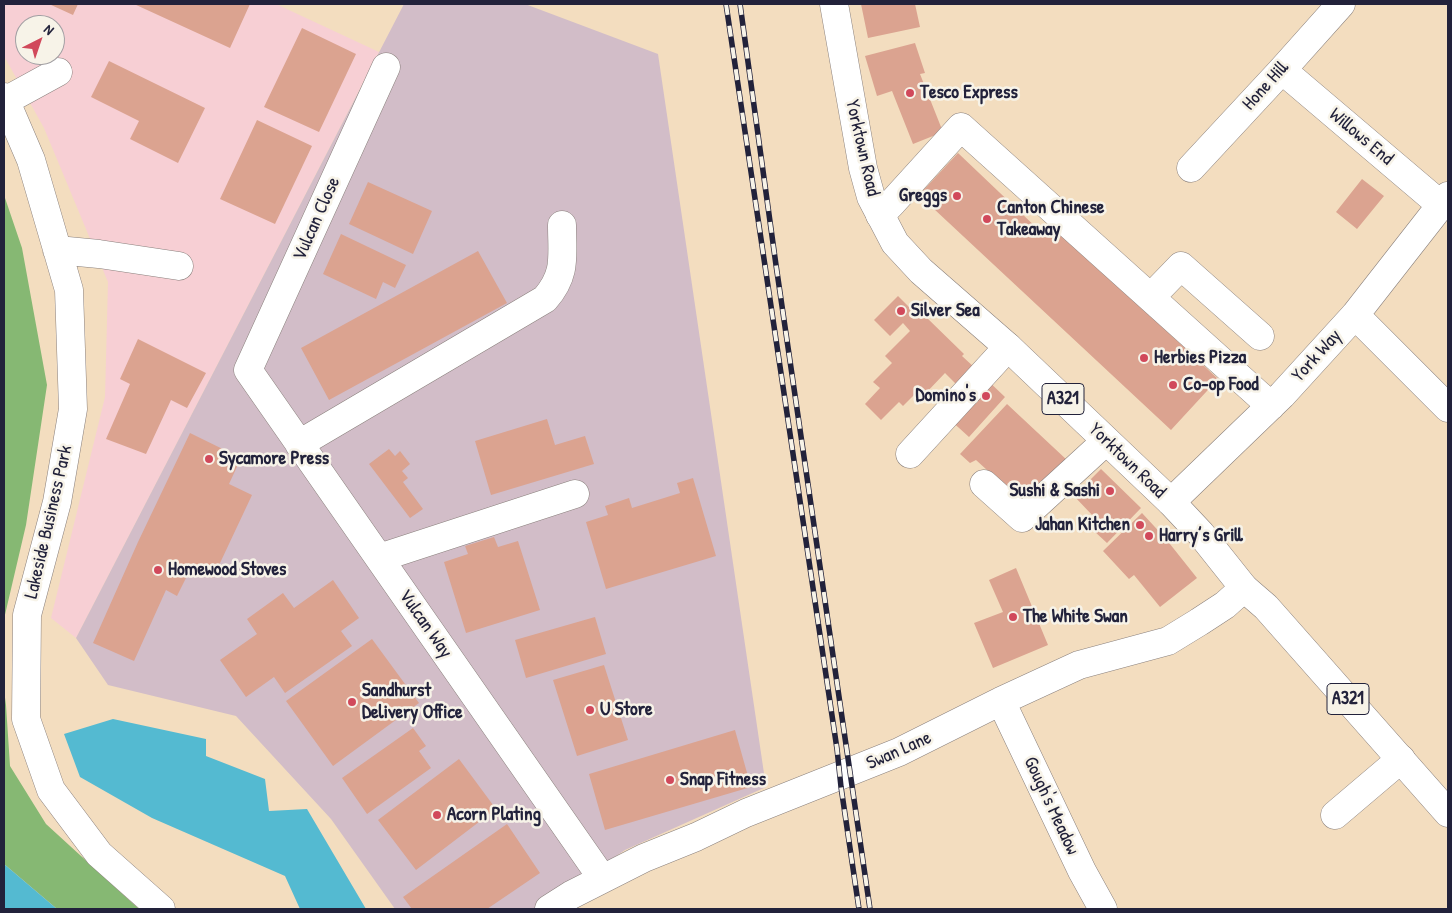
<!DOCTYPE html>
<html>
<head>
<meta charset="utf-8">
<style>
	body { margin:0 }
	#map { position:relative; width:1452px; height:913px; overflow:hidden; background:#f3ddbf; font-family:"Patrick Hand",sans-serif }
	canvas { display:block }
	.frame { position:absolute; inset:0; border:5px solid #22223b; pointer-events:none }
	.north { position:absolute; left:15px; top:15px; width:50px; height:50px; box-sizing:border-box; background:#f7f3e8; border:1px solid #a29fa3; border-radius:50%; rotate:41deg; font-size:14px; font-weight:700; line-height:20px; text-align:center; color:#22223b }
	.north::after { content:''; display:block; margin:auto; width:18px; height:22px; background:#d1495b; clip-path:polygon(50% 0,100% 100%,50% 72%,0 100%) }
</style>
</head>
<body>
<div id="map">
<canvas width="1452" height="913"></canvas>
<div class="frame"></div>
<div class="north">N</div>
</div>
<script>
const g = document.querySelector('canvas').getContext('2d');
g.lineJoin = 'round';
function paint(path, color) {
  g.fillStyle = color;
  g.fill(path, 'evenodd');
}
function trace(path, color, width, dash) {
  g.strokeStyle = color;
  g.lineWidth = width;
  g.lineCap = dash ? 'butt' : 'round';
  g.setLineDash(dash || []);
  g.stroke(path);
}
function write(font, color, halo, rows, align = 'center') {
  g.font = font + ' "Patrick Hand",sans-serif';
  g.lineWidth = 5;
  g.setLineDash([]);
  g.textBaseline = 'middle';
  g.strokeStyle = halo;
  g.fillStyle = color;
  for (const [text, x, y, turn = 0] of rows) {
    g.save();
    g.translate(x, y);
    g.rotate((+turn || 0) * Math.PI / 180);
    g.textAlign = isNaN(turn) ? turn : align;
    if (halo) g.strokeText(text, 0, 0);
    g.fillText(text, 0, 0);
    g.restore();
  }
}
const built = new Path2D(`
	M4,4H276L379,52L76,638L51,618L105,397L108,282L44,128L4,56ZM25,25H55V55H25Z`);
const industrial = new Path2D(`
	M404,4H525L658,54L766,787L625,850L539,909H395L331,819L236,716L108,685L76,638Z`);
const forest = new Path2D(`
	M4,195L22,248L47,385L26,525L4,619Z
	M4,690L6,705L10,766L46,824L139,909H57L4,864Z`);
const water = new Path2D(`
	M113,719L206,739V756L265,779L269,811L307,809L366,909H300L285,876L152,818L80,777L64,734Z
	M4,864L57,909H4Z`);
const building = new Path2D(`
	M49,4H78L73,15Z
	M134,4H250L230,48Z
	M861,4H915L920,27L868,38Z
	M302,28L356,54L319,132L264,107Z
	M915,43L925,73L920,74L943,132L913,144L892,91L877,96L865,56Z
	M109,61L205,108L178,163L130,139L139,121L91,97Z
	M257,120L312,146L275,224L220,199Z
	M958,153L1040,231L1049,221L1218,379L1171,430L919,195Z
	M1362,179L1384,196L1357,229L1336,212Z
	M368,182L432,211L413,254L349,224Z
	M341,234L406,265L395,288L383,282L376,299L323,274Z
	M478,251L507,303L329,400L301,348Z
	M898,296L921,319L925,316L964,354L962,356L975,368L958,386L945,373L925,394L919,390L903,406L899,402L881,420L865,404L880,388L873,382L892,363L885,356L910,331L903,323L890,336L874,320Z
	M138,339L206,373L187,408L171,400L146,454L106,439L130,384L120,379Z
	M985,378L1005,397L969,437L948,418Z
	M1007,404L1068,461L1031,500L1025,494L1020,500L976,460L970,463L960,454Z
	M547,419L555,445L585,436L594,464L491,495L475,441Z
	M190,433L241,458L229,484L252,495L213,578L191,568L177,596L166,590L134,661L93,643L138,542Z
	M389,449L395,456L400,451L410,464L402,471L408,478L403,482L423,509L410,518L369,464Z
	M1101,469L1141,508L1107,543L1094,531L1099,526L1091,518L1093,516L1074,496Z
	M693,478L716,556L606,589L586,522L608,515L605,506L629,498L632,508L680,493L677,483Z
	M1142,513L1166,539L1197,578L1160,607L1134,575L1129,579L1103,551Z
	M494,537L498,547L518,541L540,610L466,633L444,562L468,554L465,546Z
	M1016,568L1048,645L993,668L974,623L1003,612L989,580Z
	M333,580L359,618L341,631L352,646L285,693L274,677L246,697L220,660L257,634L247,619L283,593L294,608Z
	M595,617L606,654L526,678L515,640Z
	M372,639L419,703L333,766L286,701Z
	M604,665L628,740L577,756L553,680Z
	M413,728L426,746L419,751L431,768L367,814L342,778Z
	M735,730L751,787L605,830L589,774Z
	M459,759L496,809L416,870L378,820Z
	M507,824L540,873L487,909H412L403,897Z`);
const minor = new Path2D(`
	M386,67L248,370L602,878
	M1282,70L1441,205
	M4,97L31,160L69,290L73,409L57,502L27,615L26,719L51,790L99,854L161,909
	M5,101L58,72
	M1191,168L1282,70L1341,4
	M880,215L891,204L961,127L1271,406
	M57,250L99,254L179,266
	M1151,297L1181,266L1260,336
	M1355,315L1448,408
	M299,444L545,299C567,274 562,256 562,225
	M910,454L1008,347
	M984,484L1022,518L1106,441
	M1171,502L1282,395L1355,315L1448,196
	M379,558L575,494
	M1001,701L1082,871L1103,909
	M1335,815L1401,759
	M549,909L571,895L644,858L696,837L746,813L899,752L1001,701L1079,665L1168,641L1199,622L1225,605L1244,588`);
const major = new Path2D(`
	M834,4L863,168L871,197L895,243L921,271L1008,347L1171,502L1201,534L1244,588L1266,607L1448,813`);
const rail = new Path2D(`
	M726,4L837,749L841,787L859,909
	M740,4L776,265L870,909`);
const markers = [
	[910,93,5,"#d1495b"],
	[957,196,5,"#d1495b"],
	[987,219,5,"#d1495b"],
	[901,311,5,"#d1495b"],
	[1144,358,5,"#d1495b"],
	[1173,385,5,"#d1495b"],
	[986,396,5,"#d1495b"],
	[209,459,5,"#d1495b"],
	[1110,491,5,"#d1495b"],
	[1140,525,5,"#d1495b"],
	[1149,536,5,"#d1495b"],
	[158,570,5,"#d1495b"],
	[1013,617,5,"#d1495b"],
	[352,702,5,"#d1495b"],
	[590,710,5,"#d1495b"],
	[670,780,5,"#d1495b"],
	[437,815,5,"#d1495b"]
];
const shields = [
	[1063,399,42],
	[1348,699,42]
];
const shieldNames = [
	["A321",1063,399],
	["A321",1348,699]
];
const streetNames = [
	["Hone Hill",1266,86,-48],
	["Willows End",1361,137,40],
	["Yorktown Road",862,148,77],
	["Vulcan Close",317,219,-66],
	["York Way",1317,356,-48],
	["Yorktown Road",1127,461,44],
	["Lakeside Business Park",49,522,-77],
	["Vulcan Way",425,624,55],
	["Swan Lane",899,751,-24],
	["Gough's Meadow",1051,806,65]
];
const poiNames = [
	["Tesco Express",920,93],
	["Greggs",947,196,"right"],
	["Canton Chinese",997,208],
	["Takeaway",997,230],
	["Silver Sea",911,311],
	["Herbies Pizza",1154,358],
	["Co-op Food",1183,385],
	["Domino's",976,396,"right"],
	["Sycamore Press",219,459],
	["Sushi & Sashi",1100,491,"right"],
	["Jahan Kitchen",1130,525,"right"],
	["Harry’s Grill",1159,536],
	["Homewood Stoves",168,570],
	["The White Swan",1023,617],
	["Sandhurst",362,691],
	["Delivery Office",362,713],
	["U Store",600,710],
	["Snap Fitness",680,780],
	["Acorn Plating",447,815]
];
paint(built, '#f7cfd4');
paint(industrial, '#d2bdc8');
paint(forest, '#86b873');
paint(water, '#54bad1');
paint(building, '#dba390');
trace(minor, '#8a807d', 29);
trace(major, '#8a807d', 29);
trace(minor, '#fff', 28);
trace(major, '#fff', 28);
trace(rail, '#22223b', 5.5);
trace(rail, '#f7f3e8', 4, [11]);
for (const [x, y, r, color] of markers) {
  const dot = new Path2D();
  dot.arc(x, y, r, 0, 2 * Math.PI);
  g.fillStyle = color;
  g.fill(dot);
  trace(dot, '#f7f3e8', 2);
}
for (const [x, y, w] of shields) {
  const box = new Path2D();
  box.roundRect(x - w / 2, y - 15.5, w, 31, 4);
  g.fillStyle = '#f7f3e8';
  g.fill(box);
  trace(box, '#22223b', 1);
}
write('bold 18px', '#22223b', null, shieldNames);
write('19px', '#22223b', '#f7f3e8', streetNames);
write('bold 19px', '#22223b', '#f7f3e8', poiNames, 'left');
</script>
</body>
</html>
